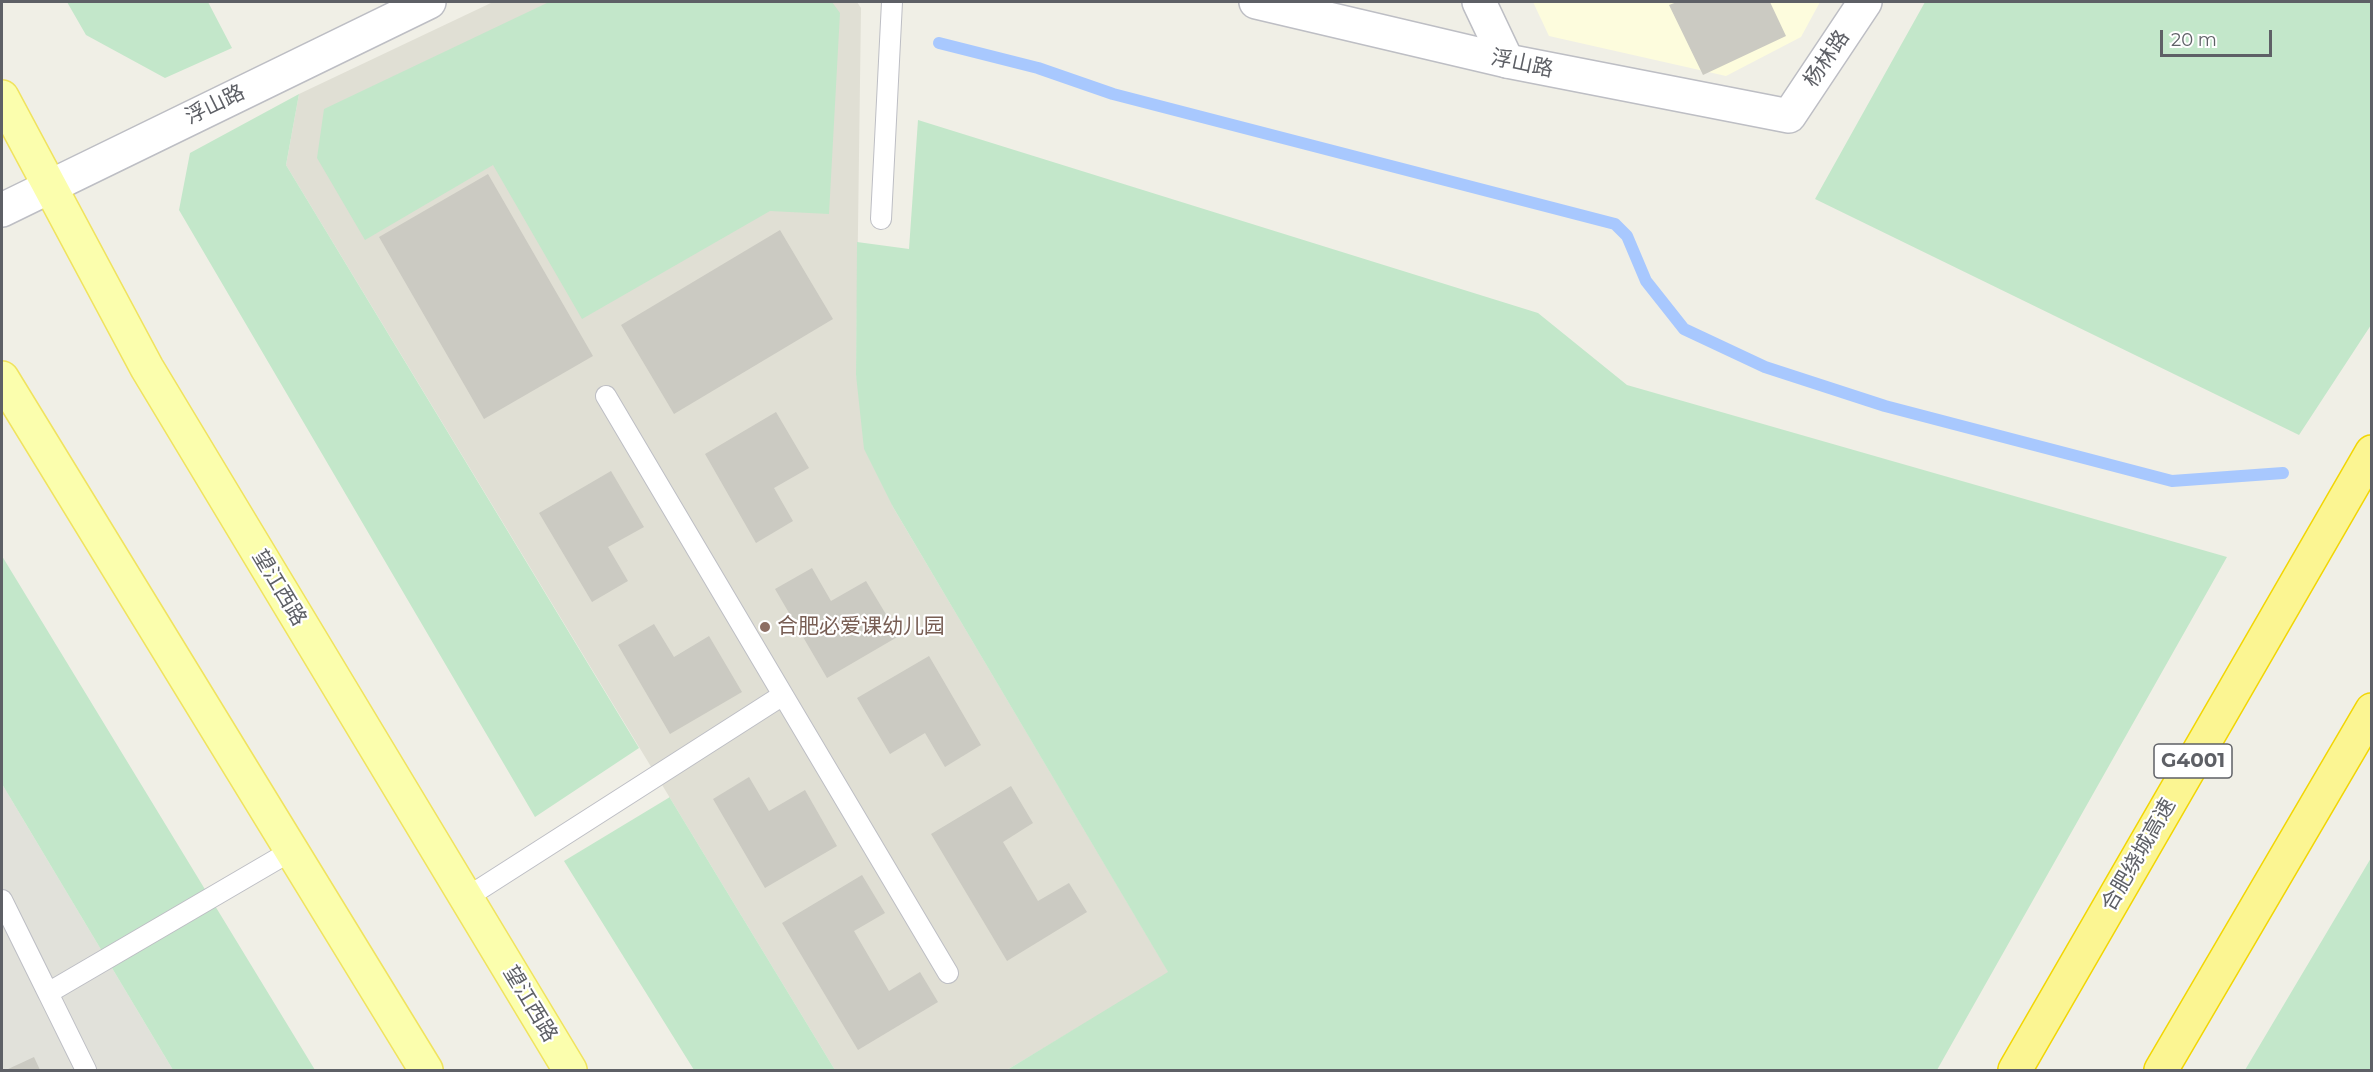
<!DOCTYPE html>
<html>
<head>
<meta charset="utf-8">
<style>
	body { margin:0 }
	#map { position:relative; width:2373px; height:1072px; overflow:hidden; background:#f0efe6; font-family:Montserrat,sans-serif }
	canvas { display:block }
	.frame { position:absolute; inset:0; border:3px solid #5e6066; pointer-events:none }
	.scale { position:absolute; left:2160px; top:30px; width:112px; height:27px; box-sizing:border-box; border:3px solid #5e6066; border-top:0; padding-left:8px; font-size:18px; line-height:21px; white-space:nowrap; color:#5e6066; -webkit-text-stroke:4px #fff; paint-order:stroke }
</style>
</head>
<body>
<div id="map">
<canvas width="2373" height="1072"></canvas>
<div class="frame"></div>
<div class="scale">20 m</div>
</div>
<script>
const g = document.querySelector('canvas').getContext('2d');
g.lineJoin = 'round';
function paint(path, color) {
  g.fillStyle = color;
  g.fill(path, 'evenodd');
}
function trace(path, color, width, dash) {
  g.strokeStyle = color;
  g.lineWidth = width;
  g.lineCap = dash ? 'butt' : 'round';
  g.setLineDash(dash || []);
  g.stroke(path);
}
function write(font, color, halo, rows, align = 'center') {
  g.font = font + ' Montserrat,"Noto Sans SC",sans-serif';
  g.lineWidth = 4.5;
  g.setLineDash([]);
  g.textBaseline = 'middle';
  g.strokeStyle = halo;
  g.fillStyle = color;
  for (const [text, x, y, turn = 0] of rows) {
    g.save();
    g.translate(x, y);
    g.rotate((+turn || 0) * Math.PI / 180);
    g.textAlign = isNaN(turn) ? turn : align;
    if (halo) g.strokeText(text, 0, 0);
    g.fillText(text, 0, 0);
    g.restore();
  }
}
const commercial = new Path2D(`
	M1533,2H1820L1801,37L1726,76L1549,36Z`);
const industrial = new Path2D(`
	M2,784L173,1070H2Z`);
const education = new Path2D(`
	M493,2H857L861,8L856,375L893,507L1169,973L1007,1070H835L286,165L299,94Z`);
const green = new Path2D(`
	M67,2H208L232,48L165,78L86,35Z
	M549,2H832L840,13L829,214L770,211L582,319L493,165L365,240L317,158L324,109Z
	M1925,2H2371V325L2299,435L1815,199Z
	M299,94L286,165L639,748L535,817L179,210L190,153Z
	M918,120L1538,313L1627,385L2227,557L1937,1070H1007L1168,972L893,507L864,449L856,375L857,242L909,249Z
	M2,556L315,1070H173L2,784Z
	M670,797V798L835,1070H694L564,861Z
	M2371,858V1070H2245Z`);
const stream = new Path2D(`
	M939,43L1038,68L1113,94L1615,224L1627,236L1646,281L1684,329L1765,367L1885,406L2172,481L2283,473`);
const building = new Path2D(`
	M1677,2H1770L1786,36L1703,75L1669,5Z
	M488,174L593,356L484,419L379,237Z
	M780,230L833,319L674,414L621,325Z
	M776,412L809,468L774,488L793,521L756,543L705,454Z
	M611,471L644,527L608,547L628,581L592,602L539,513Z
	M812,568L831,601L866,581L899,636L827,678L775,589Z
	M654,624L674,657L709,636L742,692L670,734L618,645Z
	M929,656L981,745L945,767L925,733L890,754L857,698Z
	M749,777L769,811L805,790L837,846L765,888L713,799Z
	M1011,786L1033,823L1003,842L1038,901L1069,883L1087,912L1007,961L931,834Z
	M862,875L885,913L854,931L889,991L920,972L938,1002L858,1050L782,923Z
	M34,1057L40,1070H6Z`);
const service = new Path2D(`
	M881,219L892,2
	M783,695L948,973
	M466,898L783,695L606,396
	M2,900L48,993
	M86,1070L48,993L291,851`);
const minor = new Path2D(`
	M1479,2L1507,61`);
const tertiary = new Path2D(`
	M1256,2L1507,61L1789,116L1865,2
	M2,210L429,2`);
const primary = new Path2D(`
	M2,97L147,368L570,1070
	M2,378L426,1070`);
const motorway = new Path2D(`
	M2015,1070L2372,452
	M2161,1070L2372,710`);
const markers = [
	[765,627,6,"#8d6e63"]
];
const shields = [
	[2193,761,78]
];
const shieldNames = [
	["G4001",2193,761]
];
const streetNames = [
	["杨林路",1827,59,-56],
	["浮山路",1522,64,12],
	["浮山路",215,105,-26],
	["望江西路",279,588,59],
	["合肥绕城高速",2139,855,-60],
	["望江西路",530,1004,59]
];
const educationNames = [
	["合肥必爱课幼儿园",777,627]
];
paint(commercial, '#fdfcdd');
paint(industrial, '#e1e1da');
paint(education, '#e0dfd4');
paint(green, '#c3e7ca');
trace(stream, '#a8c8fe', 12);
paint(building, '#cbcac2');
trace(service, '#bdbec4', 22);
trace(minor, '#bdbec4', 36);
trace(tertiary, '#bdbec4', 36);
trace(primary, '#f0e35f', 36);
trace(motorway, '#f2d604', 36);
trace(service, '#fff', 20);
trace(minor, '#fff', 33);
trace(tertiary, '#fff', 33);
trace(primary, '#fbfead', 33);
trace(motorway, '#fbf592', 33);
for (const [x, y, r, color] of markers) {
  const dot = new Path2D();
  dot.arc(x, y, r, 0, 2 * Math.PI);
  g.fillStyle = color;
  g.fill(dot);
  trace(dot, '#fff', 2);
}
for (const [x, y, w] of shields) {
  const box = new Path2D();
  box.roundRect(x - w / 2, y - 17, w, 34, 4.5);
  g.fillStyle = '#fff';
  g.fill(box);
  trace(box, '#5e6066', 1.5);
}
write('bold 20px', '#5e6066', null, shieldNames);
write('21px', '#5e6066', '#fff', streetNames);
write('21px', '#785e54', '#fff', educationNames, 'left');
</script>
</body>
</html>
